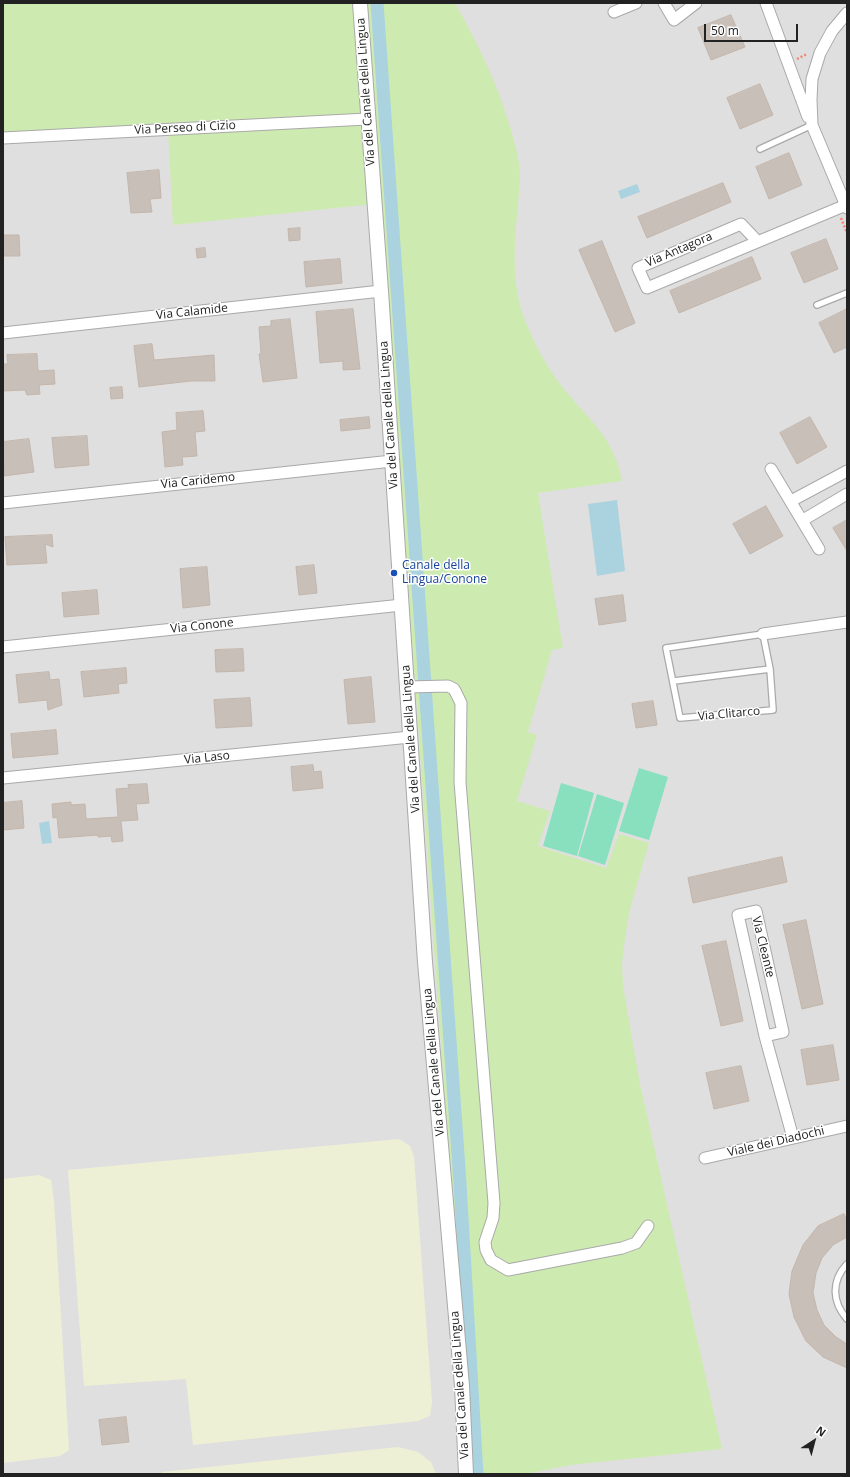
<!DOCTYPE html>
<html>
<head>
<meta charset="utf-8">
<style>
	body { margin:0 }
	#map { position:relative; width:850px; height:1477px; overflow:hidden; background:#f2efe9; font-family:"Open Sans",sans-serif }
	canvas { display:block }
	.frame { position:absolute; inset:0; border:4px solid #222; pointer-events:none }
	.north { position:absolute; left:794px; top:1421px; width:40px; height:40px; -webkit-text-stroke:3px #fff; paint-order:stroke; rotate:36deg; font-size:11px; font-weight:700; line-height:16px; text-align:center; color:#222 }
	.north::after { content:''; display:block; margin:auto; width:14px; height:18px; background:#222; clip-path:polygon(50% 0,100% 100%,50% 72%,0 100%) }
	.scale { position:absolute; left:704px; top:24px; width:94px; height:18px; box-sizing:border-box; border:2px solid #222; border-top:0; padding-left:5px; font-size:12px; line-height:14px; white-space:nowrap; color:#222; -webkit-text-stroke:3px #fff; paint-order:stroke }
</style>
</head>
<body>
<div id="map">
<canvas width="850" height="1477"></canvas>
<div class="frame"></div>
<div class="north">N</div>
<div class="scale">50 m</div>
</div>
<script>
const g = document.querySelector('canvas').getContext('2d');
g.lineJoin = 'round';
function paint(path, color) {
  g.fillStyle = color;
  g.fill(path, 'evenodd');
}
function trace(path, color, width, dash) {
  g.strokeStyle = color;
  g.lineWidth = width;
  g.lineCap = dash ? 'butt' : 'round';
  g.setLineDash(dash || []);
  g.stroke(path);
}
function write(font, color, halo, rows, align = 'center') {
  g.font = font + ' "Open Sans",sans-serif';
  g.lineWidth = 3;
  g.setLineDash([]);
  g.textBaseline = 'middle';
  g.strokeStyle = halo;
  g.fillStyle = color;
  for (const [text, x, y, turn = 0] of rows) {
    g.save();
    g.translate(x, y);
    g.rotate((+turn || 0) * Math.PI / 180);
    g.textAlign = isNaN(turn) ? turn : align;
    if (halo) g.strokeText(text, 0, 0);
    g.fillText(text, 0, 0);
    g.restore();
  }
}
const residential = new Path2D(`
	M3,3H847V1474H3Z`);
const farmland = new Path2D(`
	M399,1139L410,1146L414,1157L432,1402L430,1416L418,1421L193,1445L186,1379L84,1386L68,1170Z
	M39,1175L51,1180L54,1200L69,1450L60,1456L3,1463V1179Z
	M398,1447L418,1452L431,1462L436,1474H162V1472Z`);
const grass = new Path2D(`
	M3,3H360L374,204L173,225L168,129L3,138Z
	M366,3H455C478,44 498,84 511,130C515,145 520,160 520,177C520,187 518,197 518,207C514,243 511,285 525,320C534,343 545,364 560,384C586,418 614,435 622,481L538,493L563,648L552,650L528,732L537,735L517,801L550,811L538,846L606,868L619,834L649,843L630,909L625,938L622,964L623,986L640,1084L722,1449L571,1465L525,1474H472Z`);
const pitch = new Path2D(`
	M639,768L668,777L649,840L619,831Z
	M561,783L594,793L577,856L543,846Z
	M597,794L624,803L605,865L578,856Z`);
const water = new Path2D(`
	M637,184L640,192L621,199L618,191Z
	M617,500L625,571L597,576L588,504Z
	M49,821L52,843L42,844L39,823Z`);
const canal = new Path2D(`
	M377,3L460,1183L477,1474`);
const building = new Path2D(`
	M731,15L745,47L711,60L698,28Z
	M760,84L773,115L740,129L727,98Z
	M789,153L802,185L769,199L756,167Z
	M159,170L161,198L150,199L152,212L131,213L127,173Z
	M723,183L731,202L647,238L638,217Z
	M300,228V240L289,241L288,229Z
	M3,235H19L20,256H3Z
	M826,239L838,269L804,283L791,253Z
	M602,241L635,323L615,332L579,250Z
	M205,248L206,257L197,258L196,249Z
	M752,257L761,279L679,313L670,291Z
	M340,259L342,283L306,287L304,262Z
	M353,309L360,369L343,370V361L320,363L316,312Z
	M847,309V347L834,353L819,323Z
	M290,319L297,378L263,382L259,354H261L259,327L271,326V321Z
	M152,344L154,360L214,355L215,381H191L139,387L134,346Z
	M37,354L38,371L54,370L55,384L39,385L40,394L27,395L25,390L3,391V364H8L7,355Z
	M122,387L123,398L111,399L110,388Z
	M203,411L205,431L195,432L197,456L182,457L183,465L165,467L162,432L177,430L176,413Z
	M369,417L370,428L341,431L340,420Z
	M810,417L827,447L797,464L780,433Z
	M87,436L89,465L55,468L52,438Z
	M29,439L34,472L4,476L3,442Z
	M766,506L783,536L750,554L733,524Z
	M847,520V551L833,528Z
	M52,535L53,547L45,544L47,563L7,565L5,537Z
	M314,565L317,593L299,595L296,567Z
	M207,567L210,605L183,608L180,569Z
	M97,590L99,614L64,617L62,593Z
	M623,595L626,621L599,625L595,599Z
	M243,649L244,671L216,672L215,650Z
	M126,668L127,683L118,684L119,693L84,697L81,672Z
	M49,672L50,680L59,679L62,705L48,710L47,700L19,703L16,675Z
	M371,677L375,722L348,724L344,680Z
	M250,698L252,726L216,728L214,700Z
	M653,701L657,725L636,728L632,704Z
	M56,730L58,754L13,758L11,734Z
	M313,765L314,772L321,771L323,788L293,791L291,767Z
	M147,784L149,803L136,804L138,820L121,821L123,841L112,842L111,836L98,837V835L59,838L57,817L53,818L52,804L71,802V805L85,804L86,819L118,817L116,789L129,788L128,785Z
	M22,801L24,828L3,830V803Z
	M782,857L787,882L693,903L688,878Z
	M806,920L823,1004L802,1009L783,925Z
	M726,941L743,1021L721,1026L702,946Z
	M833,1045L839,1080L807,1085L801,1050Z
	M741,1066L749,1101L714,1109L706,1073Z
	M844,1214L847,1221V1237L833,1245L822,1258L816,1273L813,1293L817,1310L824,1325L836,1337L847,1344V1368L823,1357L806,1341L794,1317L789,1294L792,1271L803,1245L818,1226Z
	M126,1417L129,1442L102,1445L99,1420Z`);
const path = new Path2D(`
	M797,59L807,54
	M841,218L847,233`);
const service = new Path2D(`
	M760,149L812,125
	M817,305L847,293
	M763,634L770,669L773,710L680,718L666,648Z
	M674,681L770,669
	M847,1264C831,1281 832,1302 847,1319`);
const minor = new Path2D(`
	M664,3L674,20L696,3
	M766,3L808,117
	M614,12L636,3
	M847,13L832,31L820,53L812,79L811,100L812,125L847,208
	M3,138L367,119
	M757,241L741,224L638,268L647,288L846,205
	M3,333L381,291
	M771,469L819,549
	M791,501L847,471
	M3,503L392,461
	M803,520L847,494
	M763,634L847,622
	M3,647L402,605
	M407,687L448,686L454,689L461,703L460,782L494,1203L493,1218L485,1242L486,1250L491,1260L508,1270L622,1248L636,1243L648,1226
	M3,778L410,737
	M765,1036L783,1032L756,911L738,915L765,1036L793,1138
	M705,1158L847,1126`);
const tertiary = new Path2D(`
	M360,3L381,291L425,962L462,1386L466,1474`);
const markers = [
	[394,573,4,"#1a4fb4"]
];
const streetNames = [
	["Via del Canale della Lingua",366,92,-94],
	["Via Perseo di Cizio",185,128,-3],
	["Via Antagora",679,250,-23],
	["Via Calamide",192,312,-6],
	["Via del Canale della Lingua",389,415,-94],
	["Via Caridemo",198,481,-6],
	["Via Conone",202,626,-6],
	["Via Clitarco",729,714,-5],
	["Via del Canale della Lingua",411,739,-94],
	["Via Laso",207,758,-6],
	["Via Cleante",763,947,76],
	["Via del Canale della Lingua",434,1062,-95],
	["Viale dei Diadochi",776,1142,-13],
	["Via del Canale della Lingua",460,1385,-94]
];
const transitNames = [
	["Canale della",402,566],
	["Lingua/Conone",402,580]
];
paint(residential, '#e0dfdf');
paint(farmland, '#eef0d5');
paint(grass, '#cdebb0');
paint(pitch, '#88e0be');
paint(water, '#aad3df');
trace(canal, '#aad3df', 13);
paint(building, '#c7bfb8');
trace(building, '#c4b6ab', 1);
trace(service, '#a9a9a9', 8);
trace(minor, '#a9a9a9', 13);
trace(tertiary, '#a9a9a9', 16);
trace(path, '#fa8072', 2.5, [2, 2]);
trace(service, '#fff', 5.5);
trace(minor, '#fff', 11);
trace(tertiary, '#fff', 14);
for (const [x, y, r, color] of markers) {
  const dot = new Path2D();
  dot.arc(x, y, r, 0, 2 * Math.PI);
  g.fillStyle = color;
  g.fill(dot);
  trace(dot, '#fff', 1.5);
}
write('12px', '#222', '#fff', streetNames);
write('12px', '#164399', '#fff', transitNames, 'left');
</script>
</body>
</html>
